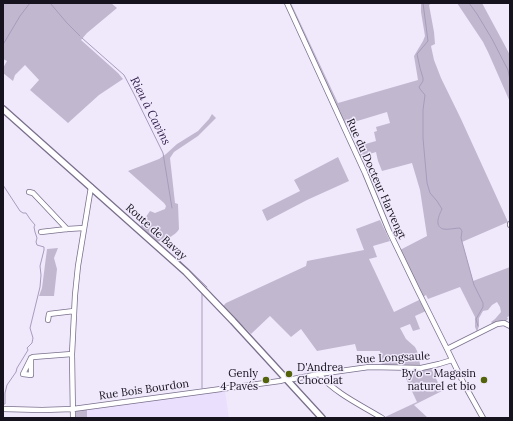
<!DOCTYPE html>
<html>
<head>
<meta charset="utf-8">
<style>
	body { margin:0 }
	#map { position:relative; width:513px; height:421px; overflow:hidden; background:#f0e9fc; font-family:Lora,serif }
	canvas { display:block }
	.frame { position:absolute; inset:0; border:4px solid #17131e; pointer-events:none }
</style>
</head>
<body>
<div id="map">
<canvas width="513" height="421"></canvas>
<div class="frame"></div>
</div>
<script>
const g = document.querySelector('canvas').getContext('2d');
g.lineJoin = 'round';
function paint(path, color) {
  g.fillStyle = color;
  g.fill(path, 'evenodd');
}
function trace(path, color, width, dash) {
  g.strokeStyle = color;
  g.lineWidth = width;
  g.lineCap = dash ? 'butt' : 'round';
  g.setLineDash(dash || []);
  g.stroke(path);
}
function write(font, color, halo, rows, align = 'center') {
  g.font = font + ' Lora,serif';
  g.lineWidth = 3;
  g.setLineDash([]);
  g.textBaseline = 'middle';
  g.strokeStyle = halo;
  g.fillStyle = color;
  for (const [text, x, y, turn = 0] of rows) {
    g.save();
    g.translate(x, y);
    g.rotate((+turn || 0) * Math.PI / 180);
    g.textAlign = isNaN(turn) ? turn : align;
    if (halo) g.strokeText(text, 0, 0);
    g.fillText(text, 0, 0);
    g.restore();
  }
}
const built = new Path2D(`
	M225,391L229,418H76V412L77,410Z`);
const green = new Path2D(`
	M3,3H111L117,8L87,33L81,40L118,73L123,79L99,95L68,123L30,90L39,80L25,65L15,75L13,81L3,73V68L7,61L3,59Z
	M289,3H291L338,103L418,80L414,56L423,41L425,36L421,12V3H432L429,5L434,32L435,44L431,46L434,60L441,78L461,119L508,222L462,242L473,281L510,267V316L507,317L508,319L504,323L493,324L491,322L495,319L501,312L500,307L497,302L492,305L488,310L483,311L479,318V326L477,332L475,327V317L460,287L428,299L426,295L423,297L400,250L427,236L420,190L412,163L382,171L378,161L376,152L360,157L355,147L376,141L374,132L377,131L376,127L390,123L387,112L344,125Z
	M457,3H482L510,55V102L488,52L483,42Z
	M212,114L216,118L198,136L174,152L170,158L175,203L178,204L179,229C176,236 161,242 154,242L140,230C141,222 146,217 150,211L155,213L165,209L166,206L164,203L128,171L159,159L166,154L177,144L198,131L209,119Z
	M338,157L349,181L307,200L267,221L262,210L300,191L294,180Z
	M380,220L390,241L373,246L377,257L369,259L394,312L419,300L426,311L415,316L420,329L413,331L410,324L400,328L406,339L415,347L417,351L421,368L430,366L442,391L414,405L428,418H387L385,417L417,402L402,370V365L382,366L380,351H357L355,344L317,351L301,329L291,337L270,316L251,334L223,306L226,303L306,266L307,261L364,250L356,229Z
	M58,248L54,258L57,269L54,296H39L42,288L47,249Z
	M87,409V418H76V412L77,410Z`);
const stream = new Path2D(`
	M50,3L67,23L80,36
	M423,3L428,41L417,54L420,68L423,78V81L419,87L420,89L425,95L423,110V138L427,183L430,193L437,201L442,209C439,215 434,226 443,229C448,230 455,228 460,228L462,231L461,238L474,285L483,303V307L476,319L478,326
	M469,3L477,14L492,39L508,70L510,80
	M82,38L124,75L134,94L163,153L172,208
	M4,43L20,16L30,3
	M3,185L20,211L23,213H26L30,219L35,225L34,227L35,232L37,238L36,242L37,245L44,247V250L40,266L41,275L40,287L30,328L33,338L32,343L27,348L28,350L17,368L16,372L7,385L5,393V404H3
	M179,255V259L180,261L207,287
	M202,292V388`);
const minor = new Path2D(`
	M287,3L365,173L389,231L417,289L447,349L463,382L483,418
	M29,192L33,193L67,229
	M510,224V225
	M41,232L67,229L84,228
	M48,320L49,314L74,311
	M447,349L497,324L504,323L510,326
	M31,358V375L23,374L31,358L33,357L72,354
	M319,374C336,394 361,405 382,418
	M3,409L42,410L73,409L280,381L287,379H293L319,374L369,367L421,368L439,364L452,360
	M73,418L72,354L75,295L78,266L91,187`);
const major = new Path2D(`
	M3,109L186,272L233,321L322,418`);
const markers = [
	[289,374,4,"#52630a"],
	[266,380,4,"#52630a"],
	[484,380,4,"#52630a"]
];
const streetNames = [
	["Rue du Docteur Harvengt",376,179,66],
	["Route de Bavay",156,232,42],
	["Rue Longsaule",393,358,-3],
	["Rue Bois Bourdon",144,390,-8]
];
const poiNames = [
	["D'Andrea",297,368,"left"],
	["Chocolat",297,381,"left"],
	["Genly",258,374],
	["4 Pavés",258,387],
	["By'o - Magasin",476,374],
	["naturel et bio",476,387]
];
const waterNames = [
	["Rieu à Cavins",150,111,63]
];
paint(built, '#eadffd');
paint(green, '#c1b8d0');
trace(stream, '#a89bbc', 1);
trace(minor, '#796f8a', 6);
trace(major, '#796f8a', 8);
trace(minor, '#fff', 4.5);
trace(major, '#fff', 5.5);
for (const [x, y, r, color] of markers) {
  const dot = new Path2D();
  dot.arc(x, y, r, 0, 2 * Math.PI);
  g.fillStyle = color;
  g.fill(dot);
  trace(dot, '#f0e9fc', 1.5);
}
write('11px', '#17131e', '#f0e9fc', streetNames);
write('11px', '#17131e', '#f0e9fc', poiNames, 'right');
write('italic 12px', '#321e4a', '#f0e9fc', waterNames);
</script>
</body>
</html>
